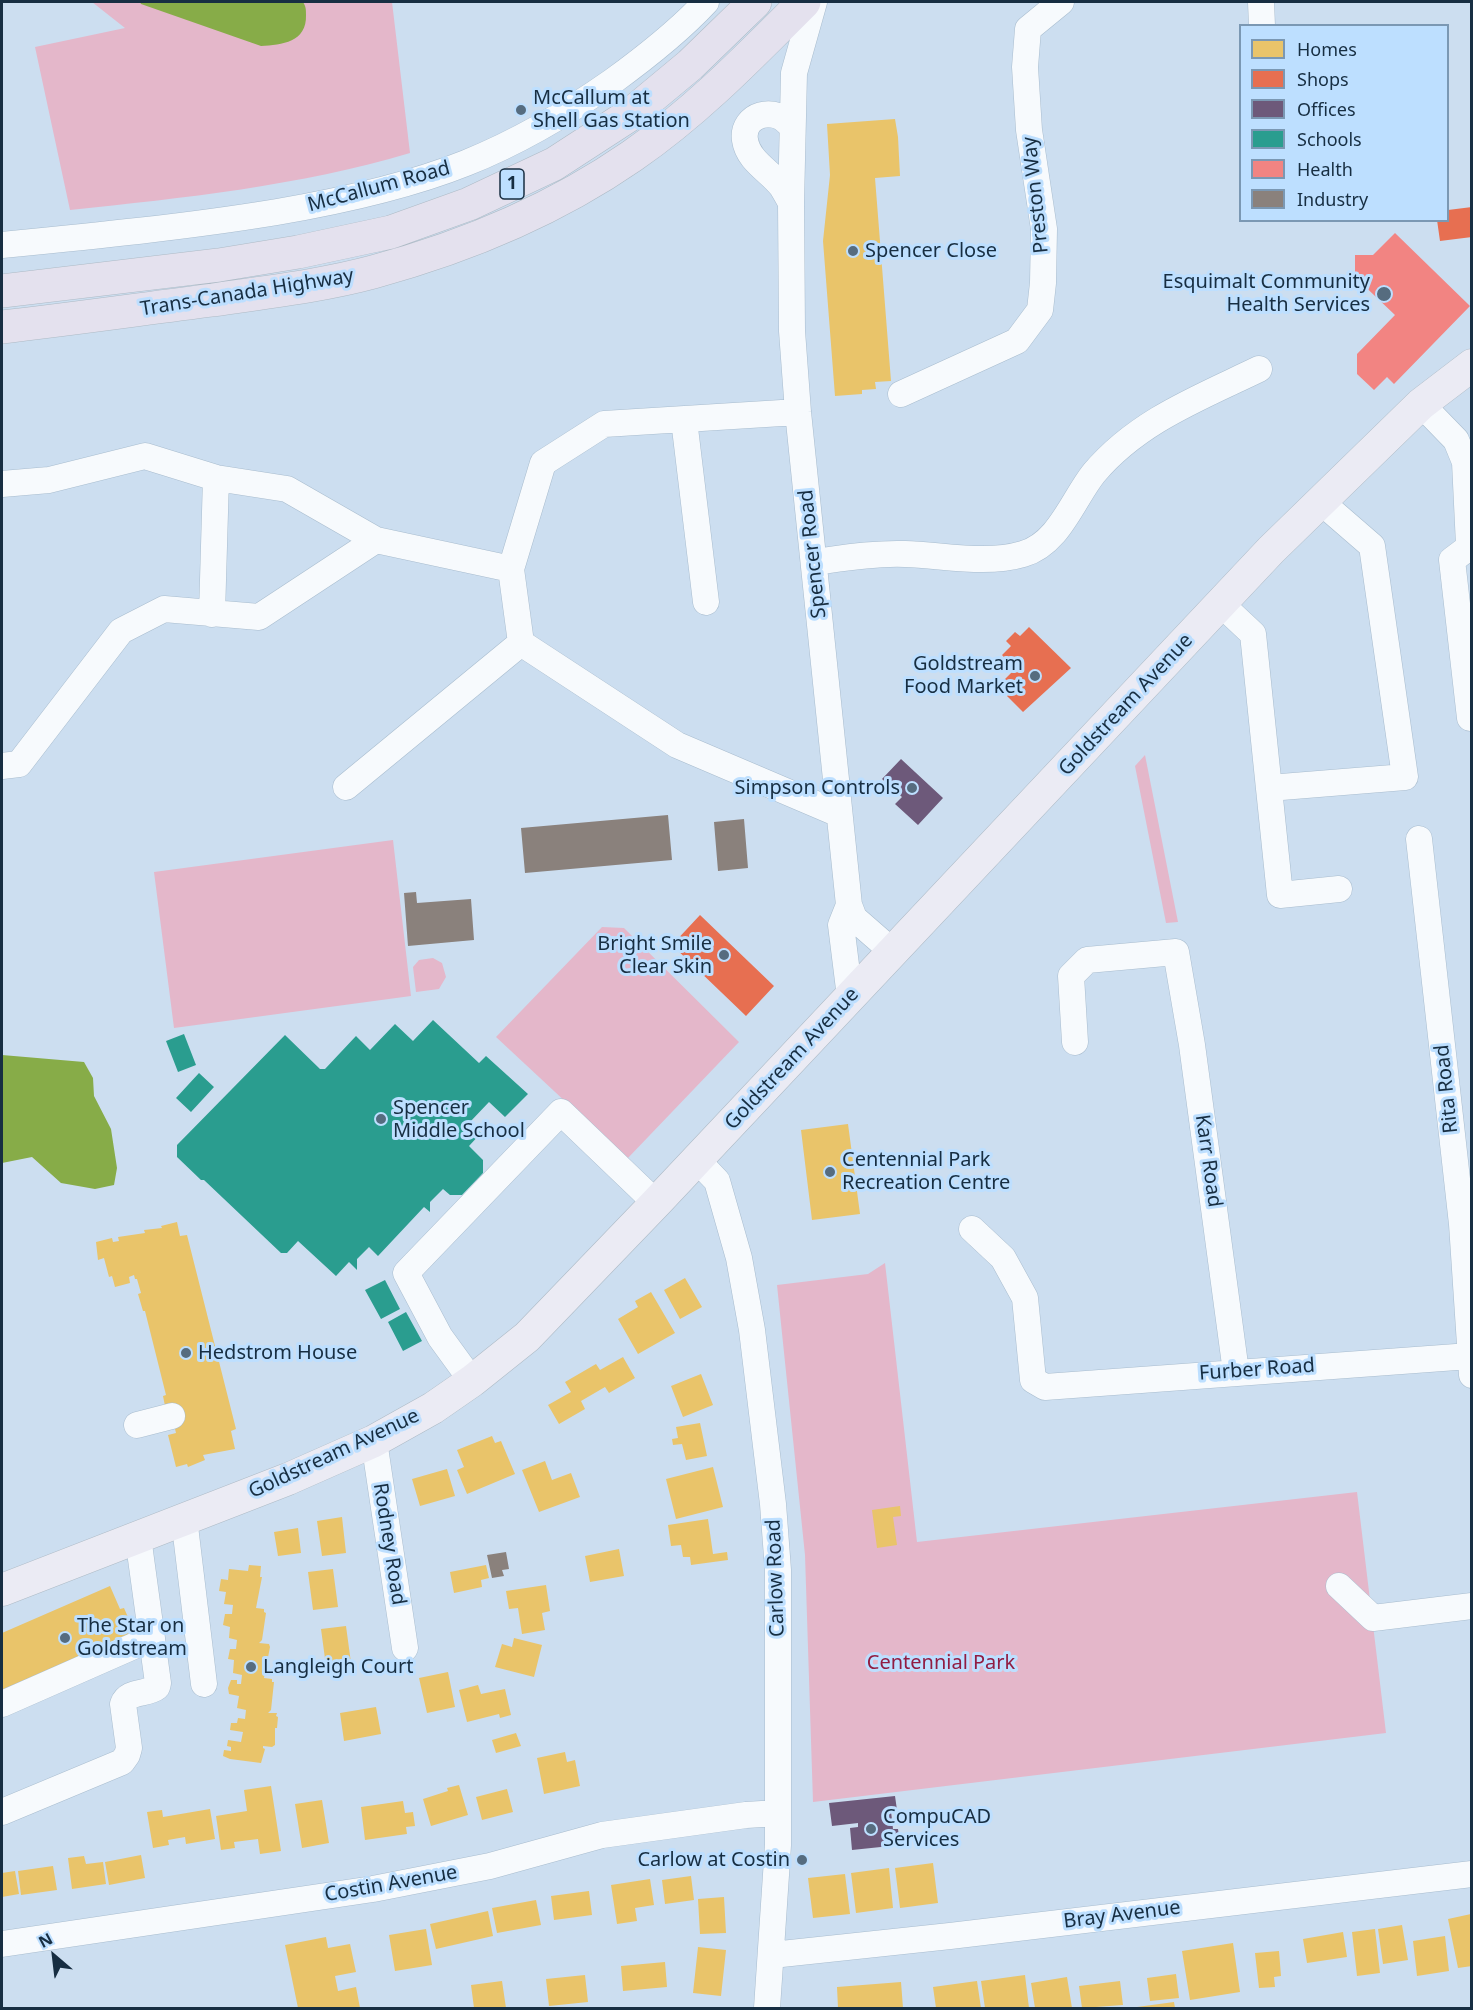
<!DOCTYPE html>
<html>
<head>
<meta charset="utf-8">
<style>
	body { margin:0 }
	#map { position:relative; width:1473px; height:2010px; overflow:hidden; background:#ccdef0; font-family:"Noto Sans",sans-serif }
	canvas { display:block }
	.frame { position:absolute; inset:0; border:3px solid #172e42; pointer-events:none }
	.legend { position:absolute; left:1239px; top:24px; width:210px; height:198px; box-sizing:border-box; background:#bddfff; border:2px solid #7b98b3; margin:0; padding:8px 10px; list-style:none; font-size:18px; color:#172e42 }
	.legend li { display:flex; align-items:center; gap:12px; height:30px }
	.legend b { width:30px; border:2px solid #7b98b3 }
	.north { position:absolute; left:24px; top:1926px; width:60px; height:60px; -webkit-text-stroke:4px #bddfff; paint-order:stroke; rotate:332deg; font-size:16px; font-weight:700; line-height:24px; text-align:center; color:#172e42 }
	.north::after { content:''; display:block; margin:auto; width:21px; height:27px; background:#172e42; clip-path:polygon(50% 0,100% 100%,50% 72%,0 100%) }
</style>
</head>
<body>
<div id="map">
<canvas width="1473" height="2010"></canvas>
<div class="frame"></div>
<ul class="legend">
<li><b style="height:16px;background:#e9c46a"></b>Homes</li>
<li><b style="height:16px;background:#e76f51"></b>Shops</li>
<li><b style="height:16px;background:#6d597a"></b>Offices</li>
<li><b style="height:16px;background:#2a9d8f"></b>Schools</li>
<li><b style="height:16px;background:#f28482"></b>Health</li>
<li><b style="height:16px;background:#8a817c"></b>Industry</li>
</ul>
<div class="north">N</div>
</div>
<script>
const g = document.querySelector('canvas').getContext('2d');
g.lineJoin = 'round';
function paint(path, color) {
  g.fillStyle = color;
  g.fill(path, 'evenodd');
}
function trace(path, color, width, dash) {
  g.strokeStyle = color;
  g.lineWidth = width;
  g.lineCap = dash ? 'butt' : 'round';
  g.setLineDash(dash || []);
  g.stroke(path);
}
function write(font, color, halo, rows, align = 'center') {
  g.font = font + ' "Noto Sans",sans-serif';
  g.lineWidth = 6;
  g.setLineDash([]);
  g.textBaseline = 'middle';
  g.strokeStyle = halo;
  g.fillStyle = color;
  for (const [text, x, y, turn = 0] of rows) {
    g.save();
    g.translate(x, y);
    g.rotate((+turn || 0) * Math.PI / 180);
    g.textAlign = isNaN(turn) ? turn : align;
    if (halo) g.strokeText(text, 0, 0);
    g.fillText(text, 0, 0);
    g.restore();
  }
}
const green = new Path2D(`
	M92,2H392L410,153C299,186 184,198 70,210L35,47L125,28Z
	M1145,755L1178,922L1166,923L1135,766Z
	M393,840L411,996L174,1028L154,872Z
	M602,927L624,928L739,1042L627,1159L496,1037Z
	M433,958L442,963L446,977L439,989L416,992L413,967L419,960Z
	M885,1263L917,1542L1357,1492L1386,1733L813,1802L805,1555L777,1285L868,1274Z`);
const water = new Path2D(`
	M140,2H303C306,7 306,9 306,15C307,42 282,45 261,46L141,4Z
	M2,1055L84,1062L93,1078L94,1096L111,1129L117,1168L114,1185L95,1189L61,1183L32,1157L2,1163Z`);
const homes = new Path2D(`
	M895,119L898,137L900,176L875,178L891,381L875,382L876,389L862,390V394L835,396L823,241L830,175L827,124Z
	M848,1124L860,1214L812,1220L801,1130Z
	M177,1222L180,1236L187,1235L236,1429L231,1431L235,1449L203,1455L205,1460L188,1467L187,1464L176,1467L168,1435L176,1433L169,1405L165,1406L163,1396L166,1395L145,1311H143L138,1294L141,1293L137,1279H135L134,1275L129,1277L130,1283L115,1287L112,1276L109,1277L104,1258L98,1260L96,1242L112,1238L113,1242L119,1241L118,1237L145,1233L144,1230L162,1228L161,1226Z
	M685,1278L702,1307L680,1319L664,1290Z
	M651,1292L675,1333L638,1354L618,1319L638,1307L635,1301Z
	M623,1357L635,1378L609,1393L605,1387L581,1401L585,1409L559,1424L548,1405L571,1392L565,1382L596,1364L600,1370Z
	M701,1374L713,1405L683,1417L671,1386Z
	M700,1423L707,1456L686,1460L682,1444L673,1445L672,1439L678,1438L676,1427Z
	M492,1436L495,1443L501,1441L515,1474L467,1494L457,1470L464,1467L457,1450Z
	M545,1461L552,1480L571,1473L580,1497L539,1512L522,1470Z
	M713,1467L723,1507L676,1519L666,1479Z
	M447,1469L455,1496L420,1506L412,1479Z
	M900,1506L901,1516L893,1517L897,1545L877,1548L872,1510Z
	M342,1517L346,1553L322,1556L317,1521Z
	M708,1519L713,1554L727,1552L728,1560L691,1565L690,1557H683L681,1545L671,1546L668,1525Z
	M298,1528L301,1553L278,1556L274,1532Z
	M619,1549L624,1576L590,1582L585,1556Z
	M249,1565L261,1566L260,1577H262L256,1608L264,1609V1612L266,1613L262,1640L259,1643L269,1644L270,1647L264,1678L272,1679V1682H274L271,1710L268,1713H277L276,1716L278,1717L277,1728H275V1745L272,1747L263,1746V1748L265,1749L261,1763L230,1759L223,1756L224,1750L231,1751V1747L227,1746L228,1740L241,1742L243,1732L230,1730L231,1723H237L238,1718L245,1719L246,1710L237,1708L239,1696L229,1694L228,1688L231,1680H237V1684H241L242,1675L233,1673L234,1660L228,1659L230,1649H236L237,1640L229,1638L230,1627L223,1625L225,1614H232L233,1605L224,1604L226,1592L219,1591L221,1579L228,1580L229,1569L248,1571Z
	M486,1565L489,1578L481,1580L482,1587L454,1593L450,1572Z
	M333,1569L338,1607L313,1610L308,1572Z
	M546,1585L550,1611L542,1613L545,1630L522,1634L518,1608L509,1609L506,1591Z
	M110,1586L120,1609L124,1608L134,1631L127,1634L130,1641L2,1693V1633Z
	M346,1626L351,1663L326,1666L321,1629Z
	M514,1638L542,1645L534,1677L495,1667L502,1644L512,1647Z
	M448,1672L455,1707L427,1713L419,1678Z
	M478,1685L481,1694L505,1689L511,1715L500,1718L499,1714L467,1722L459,1690Z
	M376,1707L381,1734L344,1741L340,1713Z
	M516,1733L521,1746L496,1753L492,1740Z
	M565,1752L567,1762L575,1760L580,1786L544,1794L537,1758Z
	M459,1785L468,1815L431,1826L423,1799L448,1791L447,1788Z
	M271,1786L281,1851L260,1854L258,1839L234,1842L235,1848L221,1850L216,1816L247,1811L244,1790Z
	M507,1789L513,1812L482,1820L476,1797Z
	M322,1800L329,1843L302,1848L295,1804Z
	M403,1801L405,1813L413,1812L415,1826L406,1827L407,1834L365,1840L361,1807Z
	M210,1809L215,1839L186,1844L185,1837L168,1840L169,1845L153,1848L147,1812L162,1810L163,1817Z
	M141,1855L145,1878L109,1885L105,1862Z
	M84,1856L86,1864L103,1862L106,1884L72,1889L68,1858Z
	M933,1863L938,1903L900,1908L895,1868Z
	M53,1866L57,1890L21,1895L18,1871Z
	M889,1868L893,1908L856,1913L851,1873Z
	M15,1871L19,1894L2,1897V1873Z
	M845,1874L850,1914L813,1918L808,1878Z
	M691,1876L694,1900L665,1904L662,1880Z
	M650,1879L654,1905L635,1908L637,1921L617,1924L611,1885Z
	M589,1891L592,1915L554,1920L551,1896Z
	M724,1897L726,1933L700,1934L698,1899Z
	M536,1900L541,1925L497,1933L492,1908Z
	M488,1911L493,1936L436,1949L430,1924Z
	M1471,1914L1472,1966L1458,1968L1448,1919Z
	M1402,1925L1408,1960L1383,1964L1378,1929Z
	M426,1929L432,1965L395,1971L389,1935Z
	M1375,1929L1380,1973L1357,1976L1352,1932Z
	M1343,1932L1347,1957L1307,1963L1303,1939Z
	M1445,1936L1449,1971L1417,1976L1413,1941Z
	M326,1937L328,1948L350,1944L356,1972L335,1976L338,1991L356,1987L360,2008H298L285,1945Z
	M1233,1943L1240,1992L1190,2000L1182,1951Z
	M698,1947L726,1950L721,1996L693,1993Z
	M1279,1951L1281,1976L1274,1977L1275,1987L1259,1988L1255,1953Z
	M665,1962L667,1987L623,1991L621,1966Z
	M1176,1974L1179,1998L1150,2001L1147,1978Z
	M585,1975L588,2002L549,2006L546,1979Z
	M1025,1975L1029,2008H985L981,1981Z
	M1067,1977L1072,2008H1035L1031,1983Z
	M502,1981L506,2008H474L471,1985Z
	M977,1981L981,2008H936L933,1987Z
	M1120,1981L1123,2005L1082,2008L1079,1986Z
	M901,1982L903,2008H838L837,1987Z
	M1174,2002L1175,2008H1137V2007Z`);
const shops = new Path2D(`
	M1472,207V237L1440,241L1437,220H1448V210Z
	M1029,627L1071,668L1023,712L1007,696L1010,693L1000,684L1015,669L1002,655L1011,646L1006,641L1015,632L1020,636Z
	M700,915L774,986L746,1016L672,945Z`);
const offices = new Path2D(`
	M901,759L943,798L918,825L895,804L902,797L882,779Z
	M895,1796L897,1810L891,1811L893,1829H898L900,1845L852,1850L850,1828L858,1827V1823L832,1826L829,1803Z`);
const schools = new Path2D(`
	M433,1020L479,1063L486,1056L528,1094L505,1117L489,1102L470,1122L481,1133L469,1146L483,1160V1173L462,1195H450L443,1189L430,1202V1212L424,1207L378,1256L369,1247L357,1259V1270L349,1262L336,1276L298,1241L287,1253H281L204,1180H201L177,1157V1145L285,1035L320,1069H325L356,1036L370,1050L395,1024L413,1041Z
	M184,1034L196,1065L178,1072L166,1041Z
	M199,1073L214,1087L191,1112L176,1098Z
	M385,1280L400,1309L381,1319L365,1290Z
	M406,1312L422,1341L403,1351L388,1322Z`);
const health = new Path2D(`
	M1395,233L1470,306L1394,384L1387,377L1374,390L1357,374V354L1395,315L1355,277V255H1373Z`);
const industry = new Path2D(`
	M668,815L672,860L525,873L521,828Z
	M744,819L748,868L718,871L714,822Z
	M416,892L417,903L471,899L474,940L408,946L404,893Z
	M506,1552L509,1569L502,1570L504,1576L492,1578L487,1555Z`);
const minor = new Path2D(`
	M1261,2L1262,26
	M792,128C776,103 741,115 745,140C748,161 770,171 782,187C785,192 788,197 791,203L794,73L814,2
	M791,203L792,331L798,412L849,905L854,918L893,952
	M2,245C94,236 186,227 277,212C341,201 406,187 466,163C516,143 569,112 613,81C646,57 679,31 706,2
	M901,394L1017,341L1040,310L1043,283L1044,229L1029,130L1025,67L1028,29L1061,2
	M1421,404L1456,440L1465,462L1469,545
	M798,412L604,424L543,463L511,569L521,643L677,745L839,814
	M684,420L706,602
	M2,484L49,480L145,456L216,478L287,489L376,540
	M1472,545L1452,560L1470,718L1472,717
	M814,562C844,558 874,553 905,554C943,555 986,565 1023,554C1059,544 1073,499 1094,473C1138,421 1199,398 1259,369
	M1221,604L1253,634L1280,895L1339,889
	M212,614L216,478
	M2,766L19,764L121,631L164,609L259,617L376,540L511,569
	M346,787L521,643
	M1269,788L1405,777L1372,546L1320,501
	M1419,839L1462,1224L1472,1375
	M849,905L841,925L850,997
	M1075,1042L1071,976L1087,960L1176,952L1192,1045L1236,1372
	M697,1160L717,1181L739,1258L752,1330L773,1504L778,1570V1845L767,2008
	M972,1229L1003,1258L1025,1298L1033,1380L1045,1387L1470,1356
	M472,1381L440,1337L406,1273L561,1112L656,1203
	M137,1425L172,1416
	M374,1441L405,1648
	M184,1518L204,1684
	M1339,1586L1373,1618L1472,1606
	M2,1704L152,1638
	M2,1812L122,1762L127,1755L129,1748L123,1704C128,1690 147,1695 157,1687L158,1683L138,1537
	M2,1944L373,1889L490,1866L602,1835L746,1815L778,1813
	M772,1955L950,1936L1472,1874`);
const major = new Path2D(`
	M2,1590L288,1479L374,1441L433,1408L472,1381L527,1337L656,1203L1271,550L1421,404L1472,365`);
const highway = new Path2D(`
	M2,291L219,265L298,252L391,232L469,204L554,164L631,114L690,65L755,2
	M2,327C72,319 142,309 213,300C266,292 321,286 373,272C465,247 554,210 632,156C696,112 750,56 804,2`);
const markers = [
	[521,110,6,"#566c7f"],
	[853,251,6,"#566c7f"],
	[1384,294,8,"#566c7f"],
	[1035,676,6,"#566c7f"],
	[912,788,6,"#566c7f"],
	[724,955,6,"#566c7f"],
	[381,1119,6,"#566c7f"],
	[830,1172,6,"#566c7f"],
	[186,1353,6,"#566c7f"],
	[65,1638,6,"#566c7f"],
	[251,1667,6,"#566c7f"],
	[871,1829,6,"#566c7f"],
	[802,1860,6,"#566c7f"]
];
const shields = [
	[512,184,24]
];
const shieldNames = [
	["1",512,184]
];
const poiNames = [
	["McCallum at",533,98],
	["Shell Gas Station",533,121],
	["Spencer Close",865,251],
	["Esquimalt Community",1370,282,"right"],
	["Health Services",1370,305,"right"],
	["Goldstream",1023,664,"right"],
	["Food Market",1023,687,"right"],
	["Simpson Controls",900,788,"right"],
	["Bright Smile",712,944,"right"],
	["Clear Skin",712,967,"right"],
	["Spencer",393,1108],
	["Middle School",393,1131],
	["Centennial Park",842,1160],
	["Recreation Centre",842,1183],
	["Hedstrom House",198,1353],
	["The Star on",77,1626],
	["Goldstream",77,1649],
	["Langleigh Court",263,1667],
	["CompuCAD",883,1817],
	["Services",883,1840],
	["Carlow at Costin",790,1860,"right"]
];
const streetNames = [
	["McCallum Road",379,187,-15],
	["Preston Way",1036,195,-96],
	["Trans-Canada Highway",247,293,-9],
	["Spencer Road",813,554,-96],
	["Goldstream Avenue",1126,705,-47],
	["Goldstream Avenue",792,1059,-47],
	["Rita Road",1447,1089,-96],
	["Karr Road",1208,1161,82],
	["Furber Road",1257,1370,-4],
	["Goldstream Avenue",334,1454,-25],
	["Rodney Road",389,1544,81],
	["Carlow Road",776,1578,-92],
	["Costin Avenue",391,1884,-10],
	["Bray Avenue",1122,1915,-7]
];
const parkNames = [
	["Centennial Park",941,1663]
];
paint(green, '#e4b7ca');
paint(water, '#87ac48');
paint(homes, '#e9c46a');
paint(shops, '#e76f51');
paint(offices, '#6d597a');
paint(schools, '#2a9d8f');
paint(health, '#f28482');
paint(industry, '#8a817c');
trace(minor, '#a8bcce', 27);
trace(major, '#adbac5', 33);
trace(highway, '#adbac5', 34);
trace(minor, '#f7fafd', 26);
trace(major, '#ebebf4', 32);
trace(highway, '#e4e1ee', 33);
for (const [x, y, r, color] of markers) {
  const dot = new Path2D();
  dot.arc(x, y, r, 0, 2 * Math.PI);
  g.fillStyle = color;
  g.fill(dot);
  trace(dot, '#bddfff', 2);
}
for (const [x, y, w] of shields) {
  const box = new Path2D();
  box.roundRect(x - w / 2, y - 15, w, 30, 4.5);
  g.fillStyle = '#bddfff';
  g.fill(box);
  trace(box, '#172e42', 1.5);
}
write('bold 18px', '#172e42', null, shieldNames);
write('20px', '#172e42', '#bddfff', poiNames, 'left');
write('20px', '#172e42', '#bddfff', streetNames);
write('20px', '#911c42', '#bddfff', parkNames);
</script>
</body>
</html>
